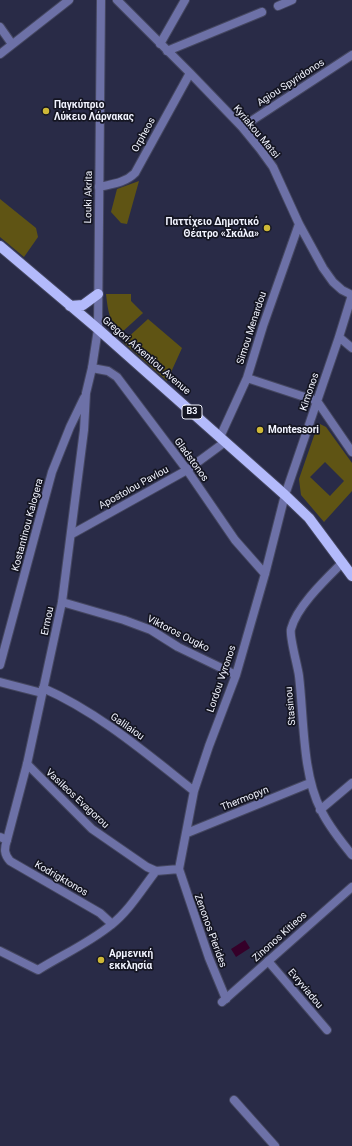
<!DOCTYPE html>
<html>
<head>
<meta charset="utf-8">
<style>
	body { margin:0 }
	canvas { display:block; background:#292b47 }
</style>
</head>
<body>
<canvas width="352" height="1146"></canvas>
<script>
const g = document.querySelector('canvas').getContext('2d');
g.lineJoin = 'round';
function paint(path, color) {
  g.fillStyle = color;
  g.fill(path, 'evenodd');
}
function trace(path, color, width, dash) {
  g.strokeStyle = color;
  g.lineWidth = width;
  g.lineCap = dash ? 'butt' : 'round';
  g.setLineDash(dash || []);
  g.stroke(path);
}
function write(font, color, halo, rows, align = 'center') {
  g.font = font + ' Roboto,sans-serif';
  g.lineWidth = 3.5;
  g.setLineDash([]);
  g.textBaseline = 'middle';
  g.strokeStyle = halo;
  g.fillStyle = color;
  for (const [text, x, y, turn = 0] of rows) {
    g.save();
    g.translate(x, y);
    g.rotate((+turn || 0) * Math.PI / 180);
    g.textAlign = isNaN(turn) ? turn : align;
    if (halo) g.strokeText(text, 0, 0);
    g.fillText(text, 0, 0);
    g.restore();
  }
}
const green = new Path2D(`
	M139,181L127,224L121,223L111,212L117,189Z
	M0,199L36,228L38,237L24,257L0,237Z
	M106,294H131V301L143,313L121,333C109,320 108,311 106,294Z
	M148,319L182,348L167,381L123,342Z
	M320,424L326,427L352,463V491L324,522L301,495L299,479L316,430ZM325,462L344,481L330,496L310,477Z`);
const water = new Path2D(`
	M245,940L250,948L236,957L231,949Z`);
const minor = new Path2D(`
	M117,0L190,73L242,127L260,149L273,167L299,224L323,268L333,282L342,290L352,295
	M278,6L292,0
	M0,27L12,44
	M160,44L185,0
	M167,51L262,12
	M0,54L69,0
	M242,127L352,55
	M99,187C112,184 125,183 135,173L190,73
	M339,337L352,348
	M92,368L108,371L117,377L187,470L235,540L265,574
	M247,378L317,401L352,452
	M220,437L247,378L263,326L299,224
	M72,534L187,470L225,442
	M343,562C326,579 297,606 291,629C289,636 298,667 299,676C304,717 302,774 321,810C329,827 341,841 352,855
	M62,602L124,620L151,630L178,647L236,675
	M0,682L42,693
	M43,688C98,712 147,754 194,791
	M27,764L92,829L147,867L156,871
	M320,810L352,783
	M187,833L310,783
	M7,840C4,849 4,854 10,861L100,913L112,924
	M0,951L38,970C62,955 89,943 111,925C129,911 142,889 156,871L179,869
	M268,961L327,1030
	M226,999L209,958L179,869L194,791L209,746L236,675L265,574L285,495L339,337L352,295
	M234,1100L275,1146`);
const tertiary = new Path2D(`
	M0,665L52,472L70,427L84,398
	M0,837L7,840L27,764L62,602L84,430L86,393L92,368L98,329L101,0
	M222,1002L352,887`);
const primary = new Path2D(`
	M0,246L98,329L285,495L309,518L352,576
	M70,306L83,305L98,294`);
const markers = [
	[46,111,4,"#ceb837"],
	[267,228,4,"#ceb837"],
	[260,430,4,"#ceb837"],
	[101,960,4,"#ceb837"]
];
const shields = [
	[192,412,20]
];
const shieldNames = [
	["B3",192,412]
];
const streetNames = [
	["Agiou Spyridonos",291,83,-33],
	["Kyriakou Matsi",256,132,50],
	["Orpheos",144,135,-61],
	["Louki Akrita",89,197,-89],
	["Simou Menardou",252,328,-72],
	["Gregori Afxentiou Avenue",146,356,41],
	["Kimonos",310,392,-71],
	["Gladstonos",191,460,54],
	["Apostolou Pavlou",134,488,-29],
	["Kostantinou Kalogera",28,525,-75],
	["Ermou",48,621,-78],
	["Viktoros Ougko",178,634,27],
	["Lordou Vyronos",222,679,-71],
	["Stasinou",291,706,-95],
	["Galilaiou",127,727,35],
	["Vasileos Evagorou",77,799,43],
	["Thermopyn",245,799,-22],
	["Kodrigktonos",61,879,30],
	["Zenonos Pierides",210,931,70],
	["Zinonos Kitieos",280,937,-42],
	["Evryviadou",305,989,50]
];
const poiNames = [
	["Παγκύπριο",54,105],
	["Λύκειο Λάρνακας",54,117],
	["Παττίχειο Δημοτικό",259,222,"right"],
	["Θέατρο «Σκάλα»",259,234,"right"],
	["Montessori",268,430],
	["Αρμενική",109,954],
	["εκκλησία",109,966]
];
paint(green, '#5f5414');
paint(water, '#350029');
trace(minor, '#454761', 10);
trace(tertiary, '#454761', 10);
trace(primary, '#454761', 12);
trace(minor, '#6d71a7', 8);
trace(tertiary, '#6d71a7', 8);
trace(primary, '#b3bafb', 10);
for (const [x, y, r, color] of markers) {
  const dot = new Path2D();
  dot.arc(x, y, r, 0, 2 * Math.PI);
  g.fillStyle = color;
  g.fill(dot);
  trace(dot, '#141522', 1.5);
}
for (const [x, y, w] of shields) {
  const box = new Path2D();
  box.roundRect(x - w / 2, y - 7, w, 14, 3);
  g.fillStyle = '#141522';
  g.fill(box);
  trace(box, '#f1f3fe', 1);
}
write('bold 9px', '#f1f3fe', null, shieldNames);
write('10px', '#f1f3fe', '#141522', streetNames);
write('bold 10px', '#f1f3fe', '#141522', poiNames, 'left');
</script>
</body>
</html>
